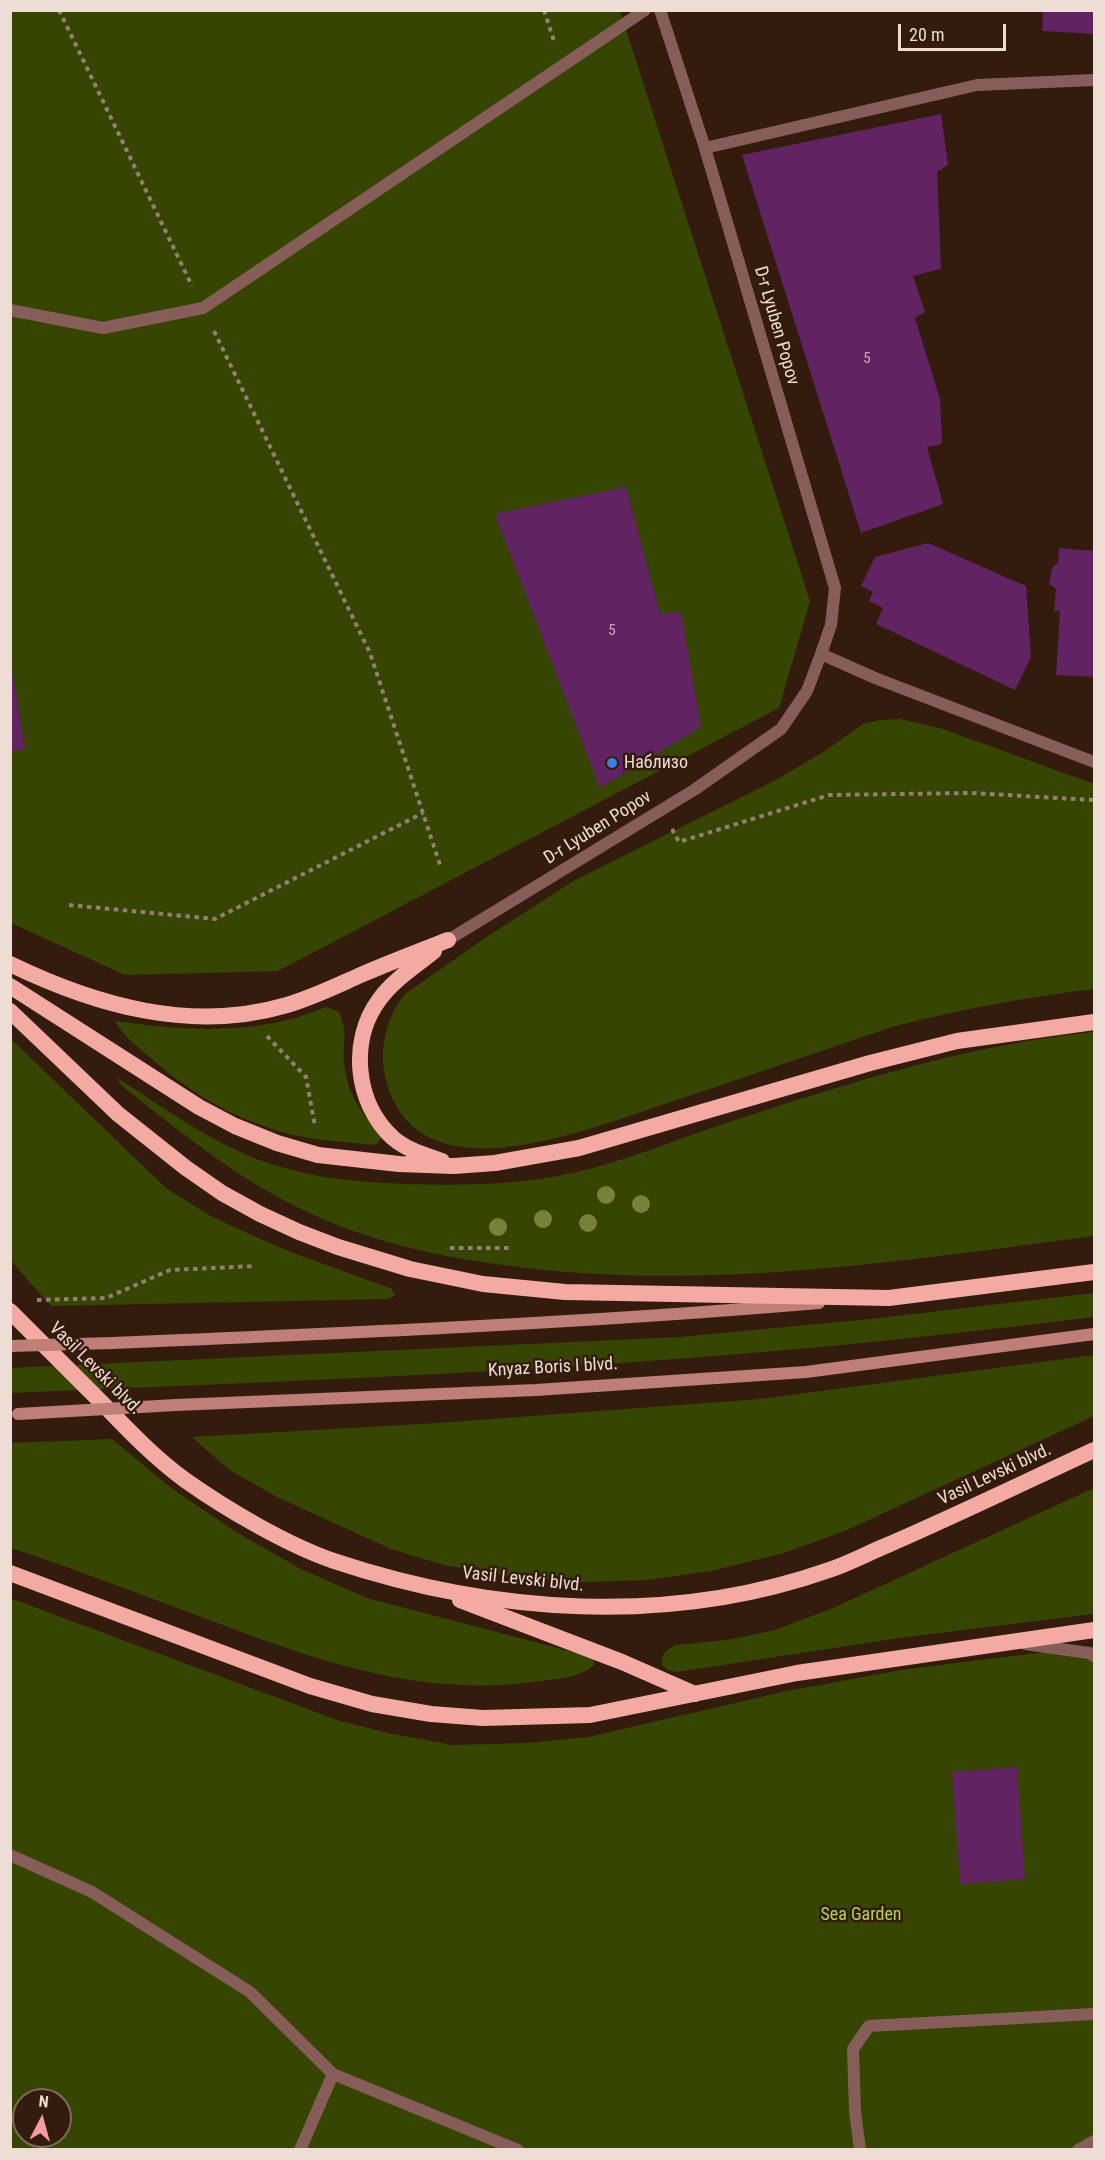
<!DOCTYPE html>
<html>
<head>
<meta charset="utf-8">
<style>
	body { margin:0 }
	#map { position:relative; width:1105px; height:2160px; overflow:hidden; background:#331b0e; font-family:"Roboto Condensed",sans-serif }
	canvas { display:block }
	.frame { position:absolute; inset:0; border:12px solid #eeddd4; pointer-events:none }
	.north { position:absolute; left:12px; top:2088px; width:60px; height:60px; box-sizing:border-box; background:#331b0e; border:2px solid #7e695d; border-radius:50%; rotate:6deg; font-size:16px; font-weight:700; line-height:24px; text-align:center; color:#eeddd4 }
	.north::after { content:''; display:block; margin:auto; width:21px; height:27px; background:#f49b9f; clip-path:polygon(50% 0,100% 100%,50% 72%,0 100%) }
	.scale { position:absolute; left:898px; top:24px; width:108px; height:27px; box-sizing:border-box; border:3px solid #eeddd4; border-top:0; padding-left:8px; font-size:18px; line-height:21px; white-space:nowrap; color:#eeddd4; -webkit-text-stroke:4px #331b0e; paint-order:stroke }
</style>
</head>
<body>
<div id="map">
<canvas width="1105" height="2160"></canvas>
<div class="frame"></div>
<div class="north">N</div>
<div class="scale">20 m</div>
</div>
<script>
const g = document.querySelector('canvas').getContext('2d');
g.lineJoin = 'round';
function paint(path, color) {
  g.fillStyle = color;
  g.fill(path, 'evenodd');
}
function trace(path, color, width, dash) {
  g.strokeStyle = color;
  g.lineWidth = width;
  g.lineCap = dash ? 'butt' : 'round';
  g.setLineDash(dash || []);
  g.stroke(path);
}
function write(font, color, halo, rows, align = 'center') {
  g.font = font + ' "Roboto Condensed",sans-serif';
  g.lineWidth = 5;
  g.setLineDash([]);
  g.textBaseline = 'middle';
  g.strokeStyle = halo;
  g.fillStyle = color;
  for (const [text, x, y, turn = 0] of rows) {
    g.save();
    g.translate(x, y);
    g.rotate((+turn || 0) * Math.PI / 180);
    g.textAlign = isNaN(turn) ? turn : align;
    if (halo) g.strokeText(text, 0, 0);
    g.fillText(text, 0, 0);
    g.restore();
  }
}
const green = new Path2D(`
	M11,11H620L810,601L779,708L278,971L125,975L11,923Z
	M900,719L943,729L1094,784V989C1026,997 958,1010 892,1027L618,1120C545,1143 413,1186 386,1080C378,1050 386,1018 405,994L488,936L575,880L774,781L825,751L863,724L880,720Z
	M326,1007L339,1012C349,1035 342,1041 344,1063C348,1096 361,1112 382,1137L376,1145C348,1142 317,1141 289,1134C237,1120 194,1096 153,1060C139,1048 124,1037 115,1021C185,1031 260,1036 326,1007Z
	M1094,1032V1236C901,1261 706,1292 511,1266C439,1257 369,1242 303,1210C236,1178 179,1131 121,1085L116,1077C166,1109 221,1150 278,1166C319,1179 362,1182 405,1184C467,1186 528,1185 589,1169C639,1156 686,1136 735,1120C852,1082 972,1044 1094,1032Z
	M11,1039L167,1189L211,1216L236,1228L288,1251L387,1287L392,1289L395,1296L387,1299L51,1306L11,1261Z
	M1094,1293V1317C964,1333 834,1347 703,1357C473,1375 241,1383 11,1393L10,1368L680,1337L870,1319Z
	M1094,1355V1416L847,1530L784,1553L711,1571L647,1580L582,1582L515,1577L444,1565L391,1549L277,1497L228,1469L192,1437L438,1423L760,1399Z
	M112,1439L170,1487L236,1532L301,1569L367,1598L592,1657L594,1660V1665C578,1679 554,1679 534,1682C418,1697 318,1661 212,1621C145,1596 78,1570 11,1548L10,1443Z
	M1094,1488V1614L906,1637L677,1672L668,1670L662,1665C661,1653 667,1649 676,1645L727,1640L775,1630L833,1608Z
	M10,1598L337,1720L392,1734L453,1745L527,1743L588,1737L787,1691L907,1669L1094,1646V2149H11ZM24,2100H60V2136H24Z`);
const building = new Path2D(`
	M1043,10H1094V34L1042,31Z
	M941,114L948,165L937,172L941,269L913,276L925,312L915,318L940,399L942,444L927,447L943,504L861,533L742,155Z
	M626,487L660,614L681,612L701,727L600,788L495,514Z
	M928,543L1026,586L1031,657L1015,690L876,624L883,608L869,601L873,592L861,586L875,557Z
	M1059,548L1094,551V677L1056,675L1060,611H1054L1056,589L1049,584L1052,568L1058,562Z
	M10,658L25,749L10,751Z
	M1017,1767L1025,1879L960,1884L952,1772Z`);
const path = new Path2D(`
	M59,10L192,286
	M544,10L554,41
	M214,331L370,653L441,868
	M672,829L679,842L829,795L971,793L1094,800
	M69,905L215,919L423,813
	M267,1036L306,1077L315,1126
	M450,1248H513
	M37,1300L106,1298L170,1270L255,1266`);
const service = new Path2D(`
	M705,148L977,85L1094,80
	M10,310L103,328L203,308L645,10
	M1025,1644L1089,1653L1094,1656
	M10,1855L92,1892L250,1992L333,2074L518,2150
	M300,2150L333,2074
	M860,2150L855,2111L853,2049L869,2026L1094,2014
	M1078,2150L1094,2141`);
const minor = new Path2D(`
	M821,654L875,678L1094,762
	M448,940L694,790L781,729L807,691L821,654L831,625L835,588L705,148L660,10`);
const secondary = new Path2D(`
	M113,1343C349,1333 584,1323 819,1303
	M176,1405L536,1390L806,1372L1094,1334`);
const trunk = new Path2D(`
	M434,951C416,966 393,980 379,1000C349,1041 355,1103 393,1138C407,1150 425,1155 442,1161
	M10,964C97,1006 192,1033 287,1005C314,997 338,985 363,974C391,962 420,951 448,940
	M10,986L199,1107L235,1126L277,1143L318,1155L399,1164L454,1166L495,1163L579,1148L870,1063L957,1041L1094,1022
	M10,1011L118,1114L186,1168L222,1193L260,1214L299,1232L338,1247L410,1269L483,1284L565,1292L889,1298L1094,1272
	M10,1311C42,1343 73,1374 105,1406C130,1432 155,1458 185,1480C226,1509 287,1545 334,1561C493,1614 670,1626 829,1570C850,1563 870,1552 890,1544C959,1514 1027,1481 1094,1450
	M10,1573L310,1686L372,1704L431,1714L483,1718L590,1715L797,1673L1094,1630
	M460,1600L622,1662L695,1694`);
const secondaryBridge = new Path2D(`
	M10,1346L113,1343
	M18,1414L176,1405`);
const trees = [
	[606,1195],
	[641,1204],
	[543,1219],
	[588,1223],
	[498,1227]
];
const markers = [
	[612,763,6,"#3f7fe0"]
];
const numberNames = [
	["5",867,359],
	["5",612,631]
];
const streetNames = [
	["D-r Lyuben Popov",776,326,74],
	["D-r Lyuben Popov",598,828,-32],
	["Knyaz Boris I blvd.",553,1368,-3],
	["Vasil Levski blvd.",95,1369,45],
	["Vasil Levski blvd.",995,1475,-25],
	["Vasil Levski blvd.",523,1580,6]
];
const poiNames = [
	["Наблизо",624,763]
];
const parkNames = [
	["Sea Garden",861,1915]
];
paint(green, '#374502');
paint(building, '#612361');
trace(path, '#937f74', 4, [4.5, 4.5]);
trace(service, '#875d5a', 12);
trace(minor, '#875d5a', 12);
trace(secondary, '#c07e79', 12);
trace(trunk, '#f4aaa4', 16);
trace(secondaryBridge, '#c07e79', 12);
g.fillStyle = '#798037';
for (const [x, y] of trees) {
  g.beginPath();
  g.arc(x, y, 9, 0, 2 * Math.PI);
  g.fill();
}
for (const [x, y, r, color] of markers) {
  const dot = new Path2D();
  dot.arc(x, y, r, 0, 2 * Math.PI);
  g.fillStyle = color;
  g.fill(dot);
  trace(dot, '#331b0e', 2);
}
write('15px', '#cbaeb7', null, numberNames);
write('18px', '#eeddd4', '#331b0e', streetNames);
write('18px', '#eeddd4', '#331b0e', poiNames, 'left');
write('18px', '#b3d359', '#331b0e', parkNames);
</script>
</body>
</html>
